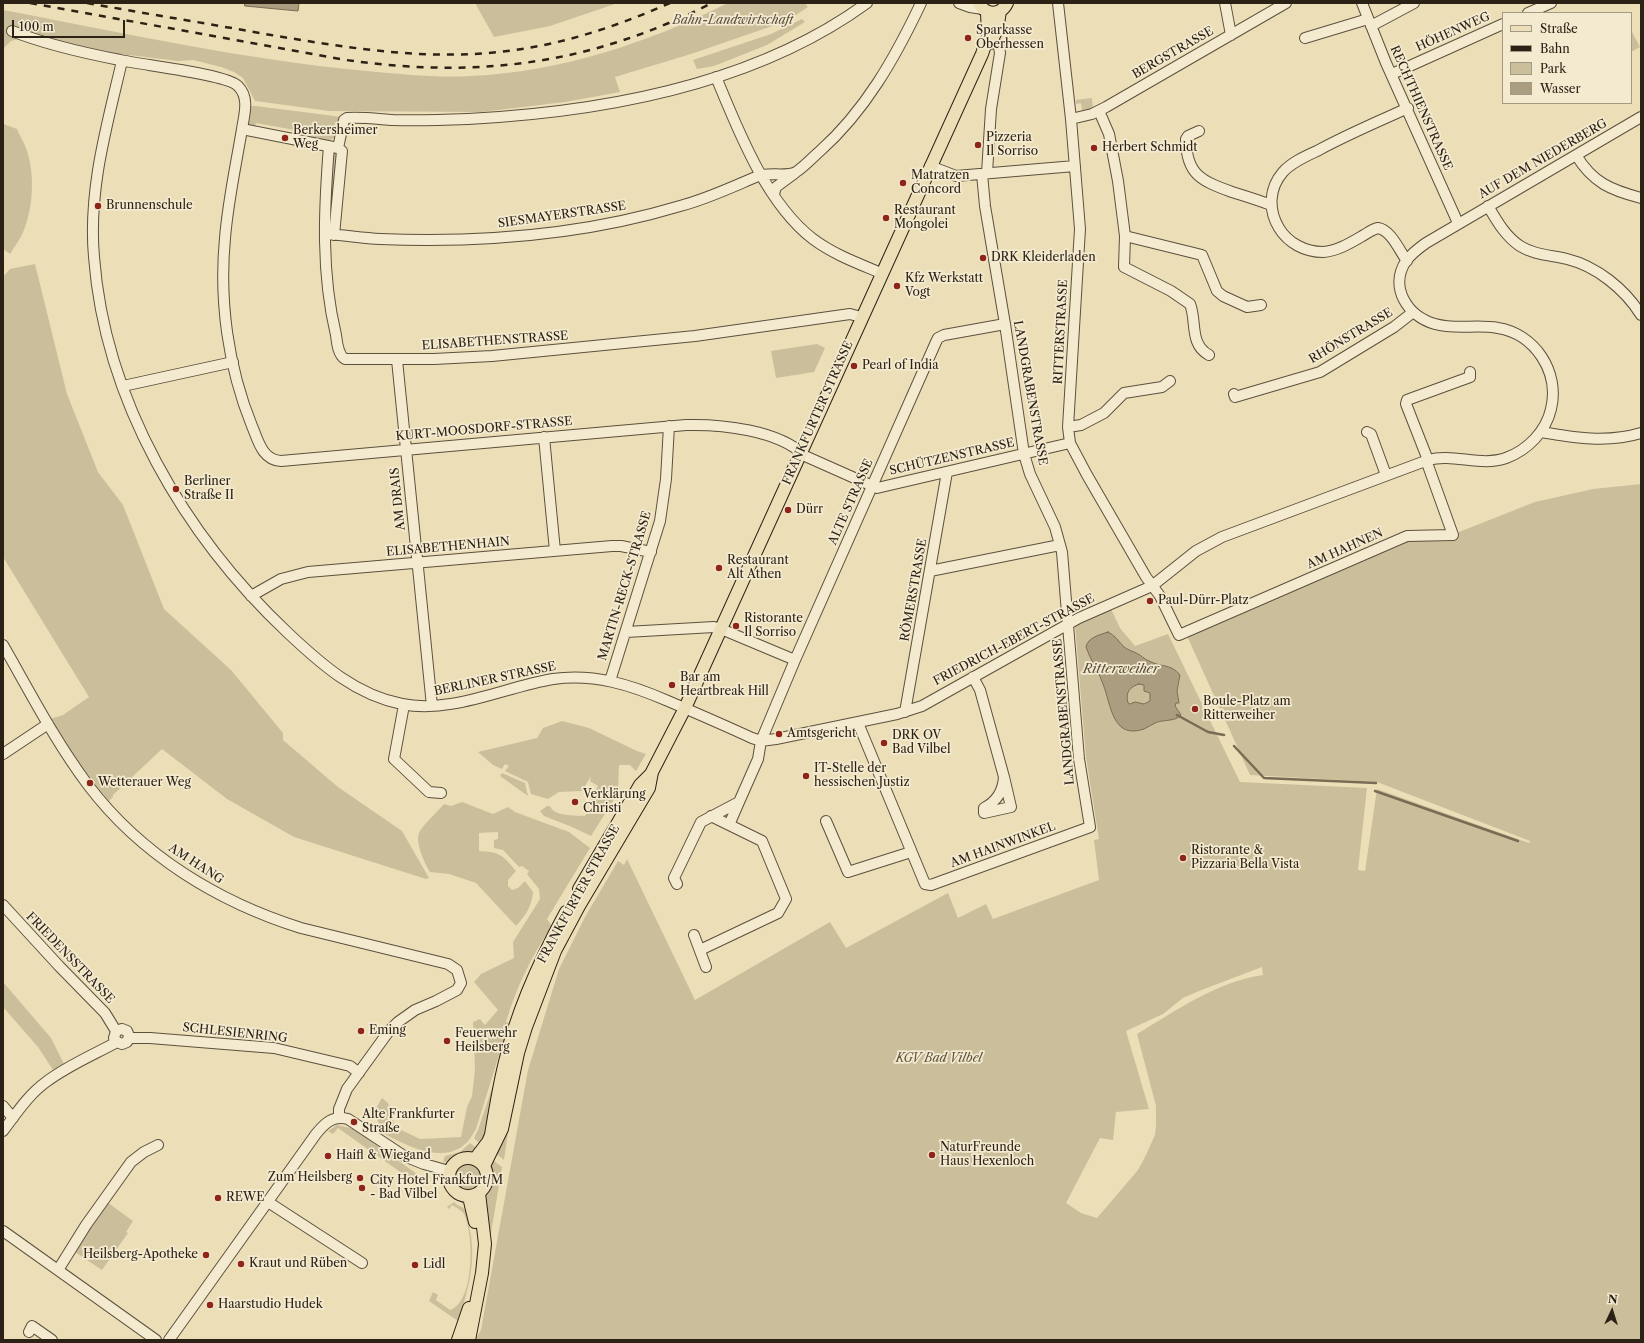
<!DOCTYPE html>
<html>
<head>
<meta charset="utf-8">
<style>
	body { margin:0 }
	#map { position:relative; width:1644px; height:1343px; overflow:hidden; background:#ecdfb7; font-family:"Libre Caslon Text",serif }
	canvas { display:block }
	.frame { position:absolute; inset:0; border:4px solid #2c2115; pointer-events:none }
	.legend { position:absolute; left:1502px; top:12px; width:130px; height:92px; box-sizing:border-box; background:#f3ead0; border:1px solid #a39a85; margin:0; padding:5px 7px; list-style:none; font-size:12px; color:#2c2115 }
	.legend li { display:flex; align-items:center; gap:8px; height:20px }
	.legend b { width:20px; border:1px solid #a39a85 }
	.north { position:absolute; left:1592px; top:1291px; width:40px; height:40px; -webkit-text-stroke:3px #f3ead0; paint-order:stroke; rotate:4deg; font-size:11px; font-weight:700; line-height:16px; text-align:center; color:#2c2115 }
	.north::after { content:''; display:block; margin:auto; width:14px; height:18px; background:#2c2115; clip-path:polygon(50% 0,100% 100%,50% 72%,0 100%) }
	.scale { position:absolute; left:12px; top:20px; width:113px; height:18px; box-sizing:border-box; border:2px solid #2c2115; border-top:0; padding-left:5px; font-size:12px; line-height:14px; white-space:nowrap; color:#2c2115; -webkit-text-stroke:3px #f3ead0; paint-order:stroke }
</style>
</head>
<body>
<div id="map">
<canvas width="1644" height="1343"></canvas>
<div class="frame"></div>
<ul class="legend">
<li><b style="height:5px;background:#ecdfb7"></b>Straße</li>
<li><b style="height:5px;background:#2c2115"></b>Bahn</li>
<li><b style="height:11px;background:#cbbf9b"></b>Park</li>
<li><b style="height:11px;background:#ab9e80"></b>Wasser</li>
</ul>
<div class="north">N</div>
<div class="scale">100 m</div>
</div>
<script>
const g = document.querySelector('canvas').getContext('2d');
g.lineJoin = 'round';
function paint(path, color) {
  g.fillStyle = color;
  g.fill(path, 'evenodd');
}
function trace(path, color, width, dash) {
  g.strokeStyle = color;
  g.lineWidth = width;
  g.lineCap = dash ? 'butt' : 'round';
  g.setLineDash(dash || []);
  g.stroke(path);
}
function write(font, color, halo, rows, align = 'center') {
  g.font = font + ' "Libre Caslon Text",serif';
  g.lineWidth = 3.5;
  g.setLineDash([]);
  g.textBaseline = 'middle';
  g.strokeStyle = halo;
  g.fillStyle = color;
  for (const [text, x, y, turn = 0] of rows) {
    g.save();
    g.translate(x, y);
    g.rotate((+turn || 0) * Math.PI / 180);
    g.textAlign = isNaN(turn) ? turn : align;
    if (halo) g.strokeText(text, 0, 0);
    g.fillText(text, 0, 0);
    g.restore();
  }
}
const green = new Path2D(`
	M475,3H618L550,26L494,37Z
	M728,3H805L808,7L787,21L691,54L615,77L620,92L565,102L481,112L329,111L263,102L255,101L243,78L234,72L221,67L193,60L178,61L129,55L115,56L29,36L11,41L3,49V10C124,33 245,60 367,71C401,74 437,78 471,76C560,72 648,43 728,3Z
	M802,19L805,22L767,45L714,66L697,69L693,60L771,34Z
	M1631,32H1632L1640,47L1631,52Z
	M1092,98L1093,109L1082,110L1081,103L1076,104V100Z
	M248,106H256L342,117L335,138L324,142L310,141L311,133L256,123L254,130L247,126Z
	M3,123L6,125L17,129C20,136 25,144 27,151C35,175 33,207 24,230C21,238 15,246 10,254L3,249Z
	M332,151L337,152L331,225L329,226Z
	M35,264L67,394L98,472L123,505L164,609L231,670L283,733V740L338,787L402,831L429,878L426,879L294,837L227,799L162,749L113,795V797L109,801C87,775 68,748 50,719L63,715L89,697L3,557V277L10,269Z
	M817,344L825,348L814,372L776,378L771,351Z
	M1641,484V1340H475L481,1330L528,1070L559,969L585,917L618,861L624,865L627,859L695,1000L830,922L846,948L948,893L958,918L986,904L993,919L1099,880L1094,840L1099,839L1086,757L1075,625L1111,609L1120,628L1135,646L1168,634L1240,782L1367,788L1358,870L1365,871L1377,789L1529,843L1530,841L1377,782L1250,775L1187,636L1413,537H1459V532L1535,502L1593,489ZM1105,633L1112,634L1124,647L1150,662L1163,665L1180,679L1177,691L1179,702L1175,703V706L1179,711L1166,720L1156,723L1110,708C1105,688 1099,670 1088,652L1095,637ZM1262,967L1263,975C1216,982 1177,1010 1137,1034L1156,1106V1126L1155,1135L1146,1155L1138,1170L1097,1218L1081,1213L1066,1203L1100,1138L1113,1140L1116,1112L1149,1109L1126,1031L1163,1014L1183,998L1199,991Z
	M1139,684L1144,685L1147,692L1150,693V701L1144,704L1128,703C1125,692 1130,688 1139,684Z
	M562,721L589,728L637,751L646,754L596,839L636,771L630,765H619L618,793L591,836L572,827L544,816L540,811L547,806H550C554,817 575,815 585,816L586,814L590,813L594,805L591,798L598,786L590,781L591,776L582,791L559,792L548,799L531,794L528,782L505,771L509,766L505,764L502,769L493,765L478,752L537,738L543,728Z
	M502,773L525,783L528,796L500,776Z
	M462,802L493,814L508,807L515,812L569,832L590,848L547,919L552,926C532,955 516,988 506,1022L509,1023L476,1129C472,1136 468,1143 460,1148C436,1162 404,1144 383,1133L374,1112L382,1098L388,1103L395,1127L420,1139L461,1137L467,1107L472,1096L475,1069L473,1022L480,1019L485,1025L498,1010L474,982L481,974L514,958L513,942L540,899L539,889L527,874L529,871L522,866L519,867L503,850L494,848V840L498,839V832L479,833V851C500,852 503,855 516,871L508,880V886L512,890L518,888L525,881L533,892C532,906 526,915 516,926L476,883L449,874L430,872C425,864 415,843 419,833C422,826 438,811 444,804L451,806Z
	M3,982L51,1038L64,1064L53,1070L38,1047L3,1007Z
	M500,1064L483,1142L479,1143L474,1138L478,1130Z
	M337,1125L354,1129L417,1174L413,1181L338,1128L333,1134L328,1131Z
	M507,1125H509L504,1160L494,1152Z
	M470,1143L479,1150C473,1153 468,1152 461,1155C454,1158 451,1162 443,1162L445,1156L460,1152Z
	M490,1158L502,1167L487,1257L483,1194C494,1184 488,1171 490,1158Z
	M453 1177a15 15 0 1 1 30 0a15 15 0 1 1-30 0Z
	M107,1202L133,1221L126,1232L128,1233L102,1270L75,1252Z
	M454,1202C457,1206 463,1206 466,1211C468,1215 468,1222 469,1226C477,1259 469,1289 458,1321L429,1301L433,1292L438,1295L436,1300L450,1310C475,1302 474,1234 464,1214C462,1210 456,1208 452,1205L449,1209L447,1207Z`);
const water = new Path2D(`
	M245,3H299L298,11L245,6Z
	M1108,632C1115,635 1119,642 1124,647C1128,650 1132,651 1136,653C1141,655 1144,659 1149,661C1160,667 1172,664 1180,675L1177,691L1179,703H1176L1175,706L1181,715C1175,722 1164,719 1155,723C1151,725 1148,727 1144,729C1112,740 1111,704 1103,684C1099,671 1090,660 1086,647C1088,637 1100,635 1108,632ZM1139,684L1144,685V691L1150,693V701L1144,704L1135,702L1130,704L1128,703C1125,692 1130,687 1139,684Z`);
const stream = new Path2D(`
	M1177,715L1208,732L1224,735
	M1234,746L1264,778L1376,783
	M1375,791L1518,841`);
const minor = new Path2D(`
	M959,3L970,7L983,9
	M1058,3L1071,119L1080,229L1068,427L1070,443L1087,475L1146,577L1160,596L1179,635L1407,536L1453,535L1426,460
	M1225,3L1231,35
	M1362,3L1386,63L1458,223
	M1528,13L1551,3
	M1371,26L1414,3
	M12,31C47,45 84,53 120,60C142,65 227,74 238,86C250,98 244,115 242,129L338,148L344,120L347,118C362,117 378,119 393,120C418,121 443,120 468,119C603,112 756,84 867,3
	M1305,38L1368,19
	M122,61C107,125 88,190 94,257C105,401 185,536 288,633C322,665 356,695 402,704C451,714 505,687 553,679C594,673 631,685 668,701C696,713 724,725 752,738L761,741L776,739L897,714L922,706L1079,618L1152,586L1196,551L1222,537L1428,460C1453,453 1481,467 1506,458C1528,450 1546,431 1551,409C1560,372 1535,334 1498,328C1477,324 1456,330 1435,324C1407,316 1389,287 1406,261C1411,254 1419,248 1426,243L1641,117
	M1392,74L1503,24
	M716,77C738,130 766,203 813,239C833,254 857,263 881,273
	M1099,111L1109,134L1118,181L1125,236L1124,267L1171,291L1190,304C1197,321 1189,344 1209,355
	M1071,119L1092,114L1106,107L1286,3
	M242,129C236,165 228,201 225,238C219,301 228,367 252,426C258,440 262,460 281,461L686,425C721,424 779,430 805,456L877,488L1070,443
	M1199,131L1188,136L1186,139C1186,175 1202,181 1232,192C1245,196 1258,200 1271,205
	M329,146C324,209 321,273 336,335C337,343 338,355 345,359H434L492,356L695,336L850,314L861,317
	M1576,155C1593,183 1611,190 1641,198
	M930,166L956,176L1075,166
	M987,173L991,109L1000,53L999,47L992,39
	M774,194L776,187L795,173
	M1488,206C1497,221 1505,236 1520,246C1534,255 1551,255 1567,259C1596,266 1625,289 1641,315
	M325,234C343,235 362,238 380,239C481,243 584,235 680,206C707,199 732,187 758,176C769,172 787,177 796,172C804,167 812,158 820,151C865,111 895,58 921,3
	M334,235L342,151L338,148
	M1125,236L1202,255L1217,291L1223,296L1247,307L1261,305
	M1407,261C1399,250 1391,230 1378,228C1373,229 1369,232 1364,235C1352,242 1338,251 1323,252C1305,252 1288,243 1279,228C1268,210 1269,188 1283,172C1292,162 1306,156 1317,151C1346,135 1377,122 1408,108
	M397,360L432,706
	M123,386L233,362
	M1234,394L1235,397L1320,372L1394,327L1412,313
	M1068,427L1081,425L1104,413L1124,393L1162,387L1170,381
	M1367,432L1371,434L1386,475
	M1541,432C1575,438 1608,443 1641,433
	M544,437L555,551
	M1428,460L1406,404L1407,400L1470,377V372
	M930,571L1060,545
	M251,596L281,579L308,572L612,546H621L651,552
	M626,632L714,627L721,629L795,660
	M3,645C30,692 55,741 88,785C141,855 218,902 301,928L448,964L457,970L461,983L457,990L436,1001L415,1010L398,1022L389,1031L347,1089L339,1109V1117
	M973,677L980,690L1004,777C1003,792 996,802 984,808V813L1011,807L1004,777
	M610,681L660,521L666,479L669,426
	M404,705L394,759L429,792L441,793
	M905,712L947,472
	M858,723L925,884L931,885L1090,827L1079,759L1062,552L1055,527L1030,474L1024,454L1005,324L985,206L982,174
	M3,754L48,724
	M826,821L848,872L911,852
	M729,825L739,802
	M677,884L674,878L701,822L739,802L758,759L761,741L795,660L936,342L938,338L944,335L1005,324
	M3,905L59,966L105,1013L116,1031
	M694,935L706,967
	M700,950L778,913L786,899L762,841L711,816
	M129,1038H150L274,1048L350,1066L359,1073
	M3,1106L13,1118
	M3,1131C16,1114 28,1095 46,1082C67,1066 93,1055 117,1042L122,1044L127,1042L129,1036L127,1031L122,1029L116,1031L114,1038L117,1042
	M268,1202L362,1263
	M3,1231L156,1340
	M58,1270L86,1225L131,1162L144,1152L158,1145
	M29,1332L32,1326L52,1340
	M169,1340L316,1134C325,1123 333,1115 348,1119L404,1156L424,1164L449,1171`);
const major = new Path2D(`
	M979,3C985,16 1001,16 1007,3
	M990,43L997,30L1000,11
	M579,889L640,785L652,773
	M449 1177a19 19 0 1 1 38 0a19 19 0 1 1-38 0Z
	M475,1159L488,1142L491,1135C495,1111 499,1086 505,1062C517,1010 540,960 566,912
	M484,1166L502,1129L518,1053L526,1027L555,951L579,906L649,788L652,772L685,708L982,54L988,36L987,12
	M469,1197L475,1222
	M458,1340L469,1308
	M469,1340L482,1273L485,1244L479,1193`);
const rail = new Path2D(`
	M30,3L346,60C481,79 591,64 712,3
	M87,3C148,14 210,24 271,35C343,47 414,59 488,53C552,48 611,29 670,3`);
const markers = [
	[968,38,4,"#8f2418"],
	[285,138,4,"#8f2418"],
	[978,145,4,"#8f2418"],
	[1094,148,4,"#8f2418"],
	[903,183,4,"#8f2418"],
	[98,206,4,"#8f2418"],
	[886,218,4,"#8f2418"],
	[983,258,4,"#8f2418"],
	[897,286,4,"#8f2418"],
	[854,366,4,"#8f2418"],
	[176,489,4,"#8f2418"],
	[788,510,4,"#8f2418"],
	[719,568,4,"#8f2418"],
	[1150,601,4,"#8f2418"],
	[736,626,4,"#8f2418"],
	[672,685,4,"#8f2418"],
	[1195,709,4,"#8f2418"],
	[779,734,4,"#8f2418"],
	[884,743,4,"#8f2418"],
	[806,776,4,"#8f2418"],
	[90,783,4,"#8f2418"],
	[575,802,4,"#8f2418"],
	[1183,858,4,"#8f2418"],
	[361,1031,4,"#8f2418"],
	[447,1041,4,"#8f2418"],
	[354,1122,4,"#8f2418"],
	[932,1155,4,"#8f2418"],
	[328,1156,4,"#8f2418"],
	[360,1178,4,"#8f2418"],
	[362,1188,4,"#8f2418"],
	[218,1198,4,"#8f2418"],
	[206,1255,4,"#8f2418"],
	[241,1264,4,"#8f2418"],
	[415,1265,4,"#8f2418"],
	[210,1305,4,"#8f2418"]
];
const parkNames = [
	["Bahn-Landwirtschaft",733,21],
	["KGV Bad Vilbel",939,1059]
];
const poiNames = [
	["Sparkasse",976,31],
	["Oberhessen",976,45],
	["Berkersheimer",293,131],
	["Weg",293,145],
	["Pizzeria",986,138],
	["Il Sorriso",986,152],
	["Herbert Schmidt",1102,148],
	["Matratzen",911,176],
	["Concord",911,190],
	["Brunnenschule",106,206],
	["Restaurant",894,211],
	["Mongolei",894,225],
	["DRK Kleiderladen",991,258],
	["Kfz Werkstatt",905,279],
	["Vogt",905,293],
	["Pearl of India",862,366],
	["Berliner",184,482],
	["Straße II",184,496],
	["Dürr",796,510],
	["Restaurant",727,561],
	["Alt Athen",727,575],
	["Paul-Dürr-Platz",1158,601],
	["Ristorante",744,619],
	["Il Sorriso",744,633],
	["Bar am",680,678],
	["Heartbreak Hill",680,692],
	["Boule-Platz am",1203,702],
	["Ritterweiher",1203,716],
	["Amtsgericht",787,734],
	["DRK OV",892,736],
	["Bad Vilbel",892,750],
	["IT-Stelle der",814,769],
	["hessischen Justiz",814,783],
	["Wetterauer Weg",98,783],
	["Verklärung",583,795],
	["Christi",583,809],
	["Ristorante &",1191,851],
	["Pizzaria Bella Vista",1191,865],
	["Eming",369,1031],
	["Feuerwehr",455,1034],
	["Heilsberg",455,1048],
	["Alte Frankfurter",362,1115],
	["Straße",362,1129],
	["NaturFreunde",940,1148],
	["Haus Hexenloch",940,1162],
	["Haifl & Wiegand",336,1156],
	["Zum Heilsberg",352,1178,"right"],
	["City Hotel Frankfurt/M",370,1181],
	["- Bad Vilbel",370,1195],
	["REWE",226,1198],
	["Heilsberg-Apotheke",198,1255,"right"],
	["Kraut und Rüben",249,1264],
	["Lidl",423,1265],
	["Haarstudio Hudek",218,1305]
];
const streetNames = [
	["HÖHENWEG",1453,32,-24],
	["BERGSTRASSE",1173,53,-30],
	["RECHTHIENSTRASSE",1421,108,66],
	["AUF DEM NIEDERBERG",1543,159,-30],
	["SIESMAYERSTRASSE",562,215,-8],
	["RITTERSTRASSE",1061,332,-87],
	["RHÖNSTRASSE",1351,336,-31],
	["ELISABETHENSTRASSE",495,341,-4],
	["LANDGRABENSTRASSE",1030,393,80],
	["FRANKFURTER STRASSE",818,413,-66],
	["KURT-MOOSDORF-STRASSE",484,429,-5],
	["SCHÜTZENSTRASSE",952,457,-13],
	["AM DRAIS",398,499,-96],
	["ALTE STRASSE",851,502,-66],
	["ELISABETHENHAIN",448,547,-5],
	["AM HAHNEN",1345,549,-24],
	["MARTIN-RECK-STRASSE",625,586,-73],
	["RÖMERSTRASSE",914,590,-80],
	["FRIEDRICH-EBERT-STRASSE",1014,640,-28],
	["BERLINER STRASSE",495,679,-12],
	["LANDGRABENSTRASSE",1064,712,-95],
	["AM HAINWINKEL",1003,845,-20],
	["AM HANG",196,864,33],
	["FRANKFURTER STRASSE",579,894,-61],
	["FRIEDENSSTRASSE",70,958,46],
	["SCHLESIENRING",235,1033,6]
];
const waterNames = [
	["Ritterweiher",1121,669]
];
paint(green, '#cbbf9b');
paint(water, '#ab9e80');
trace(water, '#786c55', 1);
trace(stream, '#786c55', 2.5);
trace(minor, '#5c503e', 12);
trace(major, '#2c2115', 14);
trace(minor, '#f3ead0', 10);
trace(major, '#ecdfb7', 12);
trace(rail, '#2c2115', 2.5, [7, 7]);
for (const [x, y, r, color] of markers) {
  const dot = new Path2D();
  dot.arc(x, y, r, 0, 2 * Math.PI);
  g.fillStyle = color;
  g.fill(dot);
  trace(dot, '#f3ead0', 1.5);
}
write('italic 12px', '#5c503d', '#f3ead0', parkNames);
write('12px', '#2c2115', '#f3ead0', poiNames, 'left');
write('12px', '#2c2115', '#f3ead0', streetNames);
write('italic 13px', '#584d3a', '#f3ead0', waterNames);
</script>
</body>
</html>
